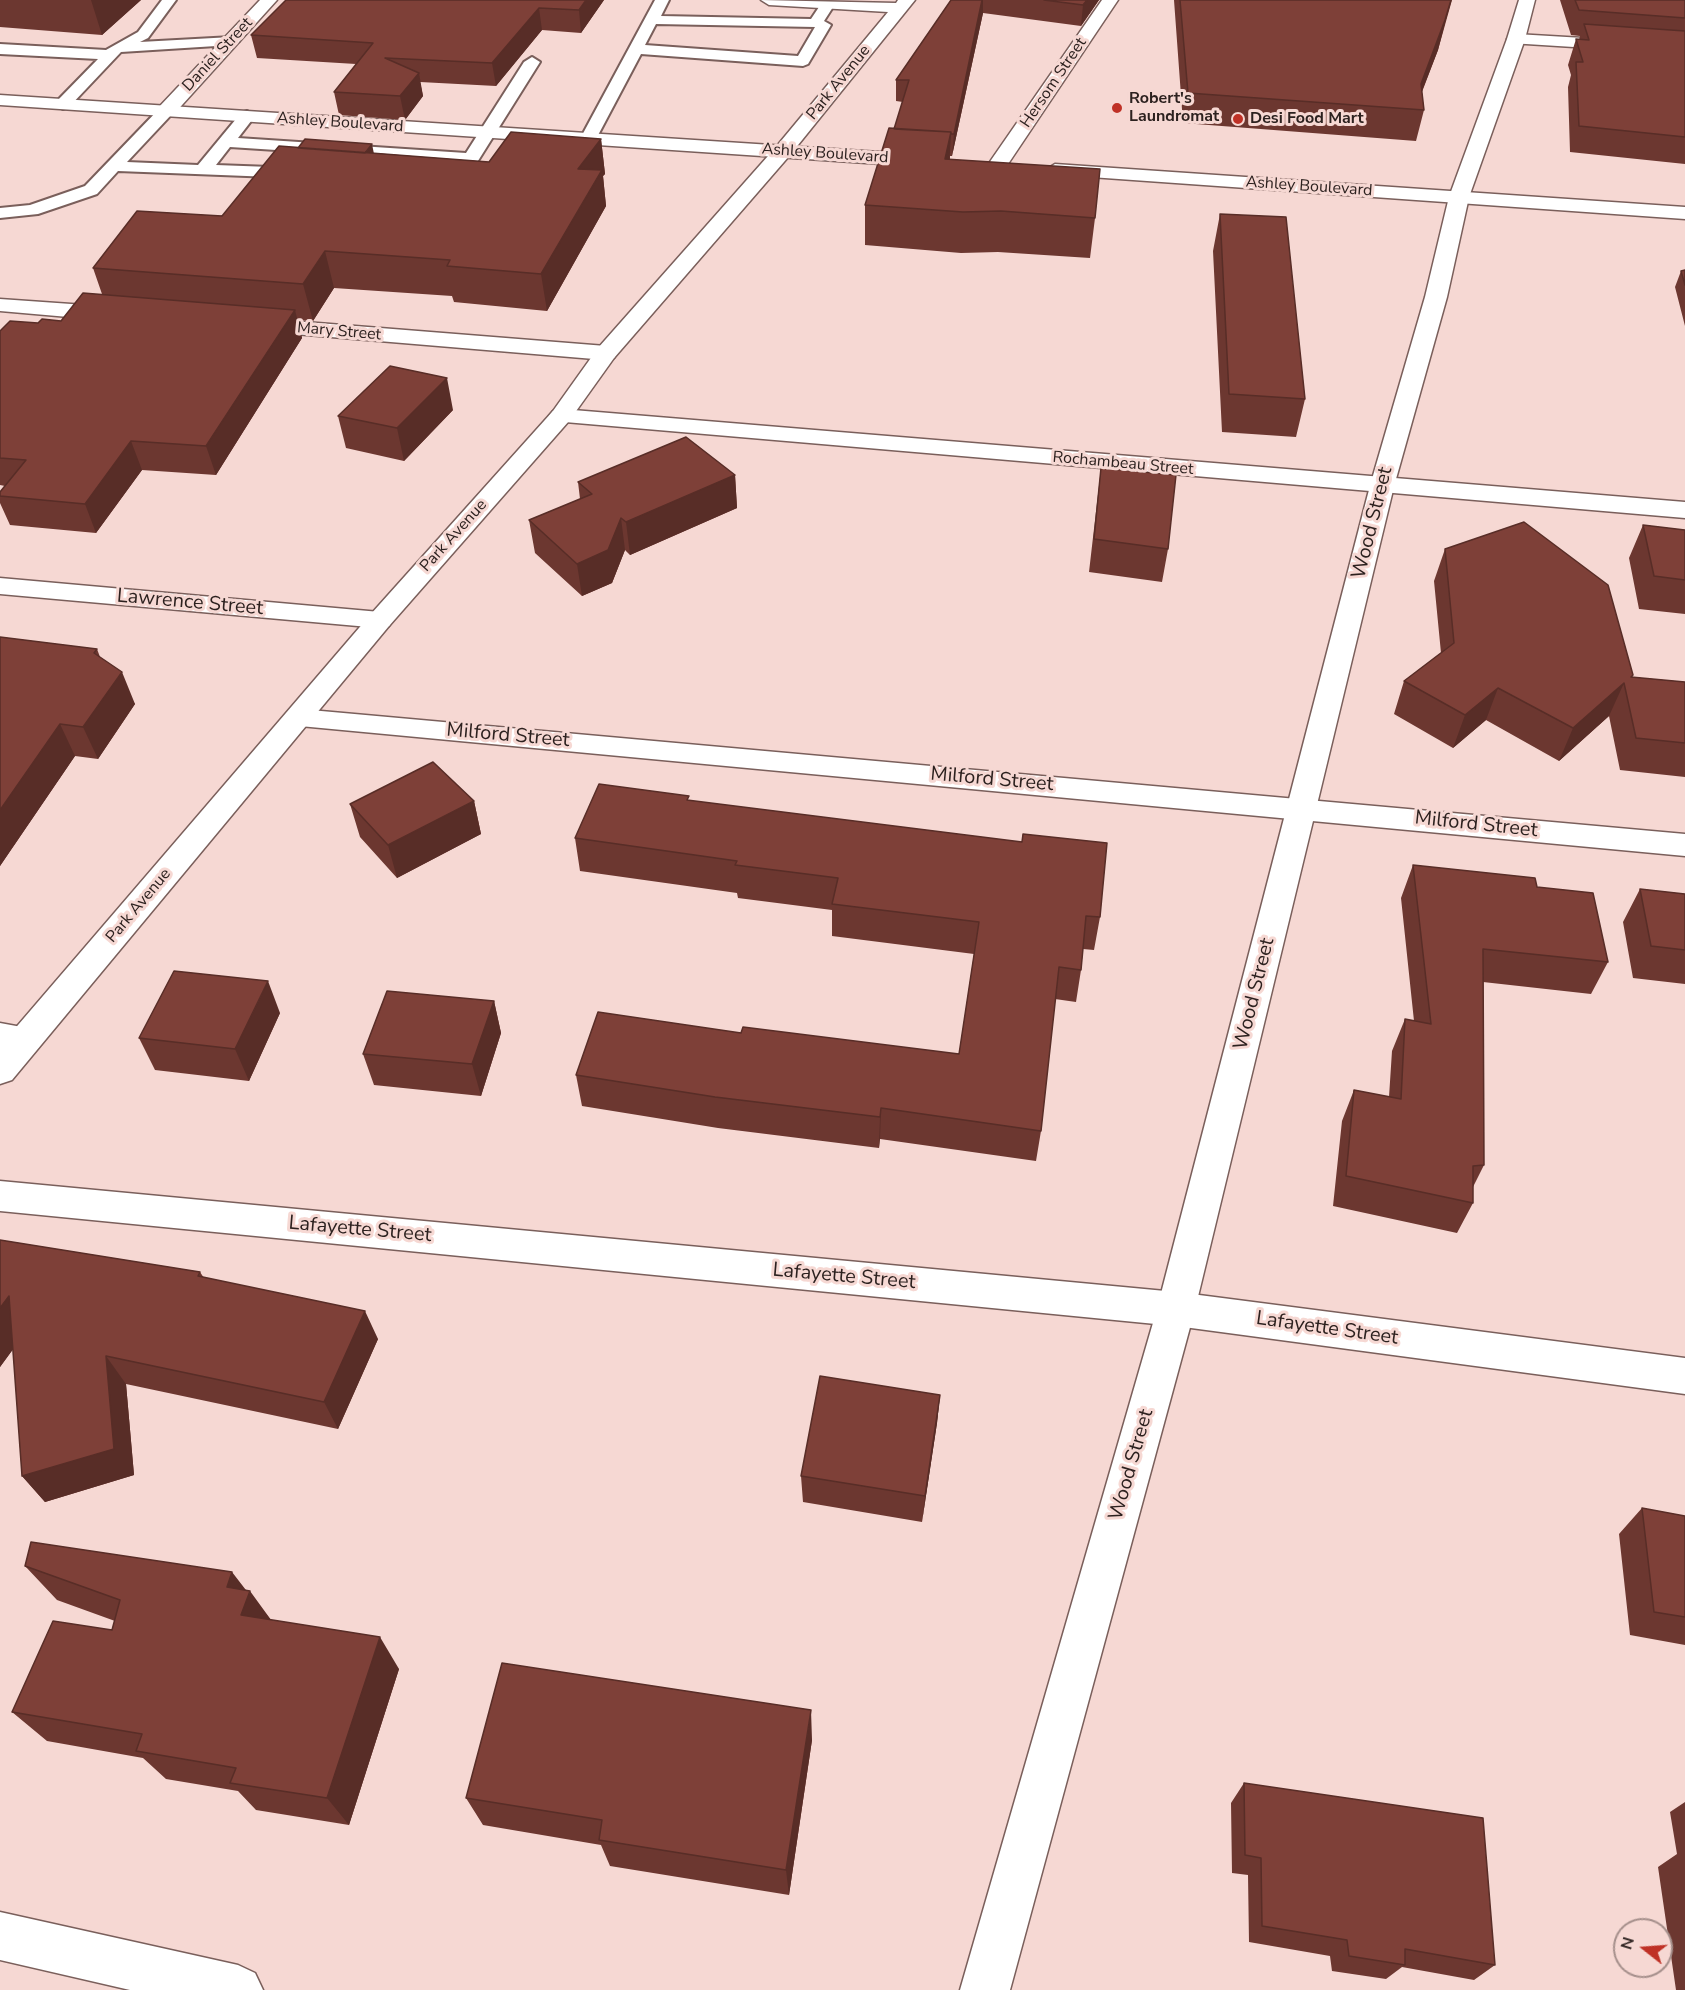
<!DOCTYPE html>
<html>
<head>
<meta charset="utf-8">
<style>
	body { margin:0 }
	#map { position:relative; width:1685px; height:1990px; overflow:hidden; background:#f6d8d3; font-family:"Nunito Sans",sans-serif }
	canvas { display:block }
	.north { position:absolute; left:1613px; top:1918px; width:60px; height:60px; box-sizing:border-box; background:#f6d8d3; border:2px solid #a58f8b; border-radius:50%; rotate:287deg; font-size:16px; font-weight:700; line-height:24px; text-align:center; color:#2c211f }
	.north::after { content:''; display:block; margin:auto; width:21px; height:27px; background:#bf3126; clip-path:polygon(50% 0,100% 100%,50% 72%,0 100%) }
</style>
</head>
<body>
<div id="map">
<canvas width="1685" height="1990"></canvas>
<div class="north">N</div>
</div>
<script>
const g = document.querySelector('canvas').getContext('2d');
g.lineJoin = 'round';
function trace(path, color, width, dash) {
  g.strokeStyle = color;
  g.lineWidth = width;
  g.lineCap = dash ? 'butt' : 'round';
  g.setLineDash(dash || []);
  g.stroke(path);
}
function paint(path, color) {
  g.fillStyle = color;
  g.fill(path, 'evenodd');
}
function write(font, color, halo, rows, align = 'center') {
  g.font = font + ' "Nunito Sans",sans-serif';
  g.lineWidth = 6;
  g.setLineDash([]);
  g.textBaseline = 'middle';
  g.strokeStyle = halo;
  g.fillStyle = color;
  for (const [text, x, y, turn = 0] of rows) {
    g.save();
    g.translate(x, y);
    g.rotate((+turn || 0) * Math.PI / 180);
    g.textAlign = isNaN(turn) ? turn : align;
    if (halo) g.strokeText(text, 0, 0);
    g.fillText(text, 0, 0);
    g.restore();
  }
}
const service = new Path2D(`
	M162,0H176L148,38L140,42L232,37L239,41L232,45L121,52L69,107L63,109L55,104L57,101L98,59L0,54V44L106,50L138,32Z
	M655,0H669L661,16L811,19L821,4L826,3L833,7L824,21L831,25L808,64L803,66L641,54L596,139L588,144L582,142L580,139ZM656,24L815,27L798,56L645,45Z
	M532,57L540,62L461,188H446L438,183L440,179L450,178L460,162L230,147L216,165L298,168L306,173L298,178L118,171L97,194L38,214L0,218V208L30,205L85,186L160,108H172L174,111L172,114L127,162L198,165L241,113L247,111L255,116L238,138L466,153L524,62Z`);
const minor = new Path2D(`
	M260,0H277L173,115H159L157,111L159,107Z
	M761,0L896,3L898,0H915L790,155L783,157L773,151L776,147L888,12L769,5Z
	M1102,0H1118L1004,170H990L987,166Z
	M1516,34L1685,44V54L1510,43L1507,39Z
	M0,299L114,307L122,309L125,314L122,319L114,321L0,311Z
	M255,318L606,346L614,348L617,353L614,358L606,360L247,330L244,325L247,320Z
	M561,409L1685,502V518L553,421L549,416L553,411Z
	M0,578L380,612L389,614L393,620L389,626L380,628L0,594Z
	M299,709L1685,834V856L289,725L285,718L289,711Z
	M0,1023L38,1030L43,1039L38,1048L26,1052L0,1049Z
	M0,1181L1176,1292L1685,1358V1394L1176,1326L0,1211Z
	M0,1912L238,1965L255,1973L263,1990H130L0,1960Z`);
const tertiary = new Path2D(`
	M1519,0H1535L1525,39L1469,197L1447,297L1394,486L1195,1309L1010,1990H960L1157,1309L1370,486L1425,297L1449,197L1507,39Z
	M783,145L793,151L790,155L614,358L569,421L389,626L12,1080L0,1084V1046L371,614L553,411L598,348L776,147Z`);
const secondary = new Path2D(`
	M0,95L926,155L936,161L926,167L0,105Z
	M1055,164L1685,207V219L1048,174L1045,170Z`);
const wall = new Path2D(`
	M0,0H141L102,35L0,27Z
	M604,0L581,33L542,30L496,86L420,82L423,96L405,120L339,115L334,92L356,64L257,58L251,35Z
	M951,0H1099L1081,26L983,13L952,156H950V159L1095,218L1090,258L998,252L961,253L865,245V205L894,129L903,102L896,101V80Z
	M1174,0H1452L1438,50L1422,92L1424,110L1416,141L1183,123Z
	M1560,0H1685V164L1570,152L1568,87L1571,75L1568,65L1576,39L1579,40L1580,36L1571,35Z
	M601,139L605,174L603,176L606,206L547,311L454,302L452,296L334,288L313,321L297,320L302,338L216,475L142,470L96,533L10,525L0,503V492L5,486L0,485V331L38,323L61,321L102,294L93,268L374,153L489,162Z
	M1220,214L1305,399L1296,437L1222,432L1213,251Z
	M1685,270V326L1675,287L1681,271Z
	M453,410L404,461L346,448L338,416Z
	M1101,468L1168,549L1162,582L1089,572Z
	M735,475L737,508L630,555L625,550L612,583L582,596L535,553L529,520L580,499L578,482Z
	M1643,525L1685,530V614L1639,609L1629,558Z
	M1445,549L1632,677L1685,682V777L1620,770L1609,716L1559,761L1486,720L1453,748L1394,714L1404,681L1441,653L1434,581Z
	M0,637L97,649L100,657L135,704L98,759L75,756L0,866Z
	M689,800L1100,917L1094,950L1083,949L1081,970L1076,1002L1055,999L1041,1131L1036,1161L880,1139L879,1148L718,1128L582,1106L576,1075L741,1033L959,1054L974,954L832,936V910L738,898L737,893L580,871L575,838Z
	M474,801L481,834L397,878L360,837L350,804Z
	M1413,865L1537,887L1608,962L1591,994L1483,982L1484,1165L1473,1187V1203L1457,1233L1333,1206L1342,1121L1354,1090L1389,1097L1392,1051L1405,1019L1414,1021L1401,898Z
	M1640,889L1685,894V984L1633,978L1623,922Z
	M494,1001L501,1033L481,1096L374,1085L363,1054Z
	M280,1013L249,1081L155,1070L139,1038Z
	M0,1240L200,1272L204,1278L378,1339L338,1429L126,1384L134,1475L45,1502L22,1476L13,1349L0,1367Z
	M940,1395L937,1423L922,1522L803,1502L801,1476Z
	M1642,1508L1685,1516V1645L1630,1635L1619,1534Z
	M25,1566L246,1590L271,1620L399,1669L349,1825L256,1810L238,1791L166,1779L143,1758L47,1741L12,1712L112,1630L115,1621L57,1600Z
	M812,1740L789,1895L610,1866L601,1845L483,1825L466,1798Z
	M1244,1783L1495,1965L1474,1980L1402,1967L1386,1979L1332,1971L1330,1956L1249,1942L1248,1875L1232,1873L1231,1803Z
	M1685,1802V1990H1676L1658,1867L1677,1854L1670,1812Z`);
const shadedWall = new Path2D(`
	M91,0H141L102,35Z
	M586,0H604L581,33L579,10Z
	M982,0H983V13L952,156L954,134Z
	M1087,0H1099L1081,26L1083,5Z
	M1451,0L1438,50L1415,109L1421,84Z
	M539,8L542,30L496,86L492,63Z
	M419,73L423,96L405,120L400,96Z
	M951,132L949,171L945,159Z
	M601,139L605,174L603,176L606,206L547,311L541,274L578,169Z
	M372,144L375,159L362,157Z
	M325,251L334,288L313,321L303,284Z
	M295,310L302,338L216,475L206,446Z
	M447,378L453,410L404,461L397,428Z
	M131,441L142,470L96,533L85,504Z
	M735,475L737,508L630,555L626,522Z
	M621,518L625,550L612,583L582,596L577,564Z
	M122,672L135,704L98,759L83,727Z
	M1624,683L1609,716L1559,761L1573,728Z
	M1498,688L1486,720L1453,748L1465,715Z
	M60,724L75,756L0,866V810Z
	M474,801L481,834L397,878L388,845Z
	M268,981L280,1013L249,1081L235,1049Z
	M494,1001L501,1033L481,1096L472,1064Z
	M881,1108L880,1139L879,1148L880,1117Z
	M9,1296L31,1325L0,1367V1308Z
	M365,1311L378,1339L338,1429L324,1402Z
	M106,1356L126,1384L134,1475L45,1502L22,1476Z
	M940,1395L937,1423L922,1522L925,1496Z
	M232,1572L249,1594L250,1591L274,1624L241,1615L227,1587Z
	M380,1637L399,1669L349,1825L327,1798Z
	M811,1710L812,1740L789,1895L786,1870Z`);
const building = new Path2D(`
	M286,0H586L579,10L539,8L492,63L385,58L419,73L400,96L334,92L373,43L251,35Z
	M951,0H982L954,134H951V132L894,129L909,80H896Z
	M1044,0H1087L1083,5Z
	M1180,0H1451L1445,20L1421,84L1424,110L1188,93Z
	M1575,0H1685V18L1579,10Z
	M1584,24L1685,31V137L1579,126L1576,62H1583L1576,39L1589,40Z
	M889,128L951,132L945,159L1100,169L1095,218L1001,211L963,212L865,205Z
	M511,132L601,139L578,169L602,170L541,274L447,266L450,260L325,251L303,284L93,268L137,211L222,216L279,146L489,162Z
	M305,139L372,144L365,153L298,148Z
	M1220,214L1286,217L1305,399L1229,394Z
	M1685,270V285L1681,271Z
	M83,293L295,310L206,446L131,441L85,504L0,496V492L26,460L0,458V331L10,321L38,323L42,319L61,321Z
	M390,366L447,378L397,428L338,416Z
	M686,437L735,475L626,522L621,518L608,550L577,564L529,520L592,494L578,482Z
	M1101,468L1176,475L1168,549L1094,539Z
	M1524,522L1608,585L1633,675L1631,677L1685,682V743L1636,738L1624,683L1573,728L1498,688L1465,715L1404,681L1454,643L1445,549Z
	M1643,525L1685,530V580L1654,576Z
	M0,637L97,649L94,653L122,672L83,727L60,724L0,810Z
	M433,762L474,801L388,845L350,804Z
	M599,784L689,796L687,800L1022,842L1023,834L1107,843L1100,917L1086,916L1081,970L1059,967L1041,1131L881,1108L880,1117L715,1097L576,1075L598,1012L741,1033L743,1027L959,1054L979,922L832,904L838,878L735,865L737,861L575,838Z
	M1413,865L1535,878L1537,887L1593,893L1608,962L1483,949L1484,1165L1473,1166V1203L1346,1176L1354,1090L1401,1099L1405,1019L1431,1024Z
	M1640,889L1685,894V950L1651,946Z
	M174,971L268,981L235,1049L139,1038Z
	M387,991L494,1001L472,1064L363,1054Z
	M0,1240L200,1272L198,1276L365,1311L324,1402L106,1356L114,1449L22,1476L9,1296L0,1308Z
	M820,1376L940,1395L925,1496L801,1476Z
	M1642,1508L1685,1516V1617L1654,1612Z
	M31,1542L232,1572L227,1587L250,1591L241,1615L380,1637L327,1798L230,1783L236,1768L136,1751L142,1734L12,1712L53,1621L112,1630L120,1600L25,1566Z
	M502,1663L811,1710L786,1870L599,1840L602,1820L466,1798Z
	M1244,1783L1483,1818L1495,1965L1405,1949V1965L1349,1956L1347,1940L1262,1926L1261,1858L1245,1855Z`);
const markers = [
	[1117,108,6,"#bf3126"],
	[1238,119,6,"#bf3126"]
];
const farStreetnames = [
	["Daniel Street",218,55,-47],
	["Park Avenue",839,83,-51],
	["Hersom Street",1054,83,-56],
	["Ashley Boulevard",340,123,4],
	["Ashley Boulevard",825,154,4],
	["Ashley Boulevard",1309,187,4],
	["Mary Street",339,332,5],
	["Rochambeau Street",1123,464,5],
	["Park Avenue",454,536,-48],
	["Park Avenue",139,906,-50]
];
const farPoinames = [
	["Robert's",1129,99],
	["Laundromat",1129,117],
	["Desi Food Mart",1250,119]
];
const streetNames = [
	["Wood Street",1373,523,-76],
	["Lawrence Street",190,603,5],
	["Milford Street",508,736,5],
	["Milford Street",992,780,5],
	["Milford Street",1476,825,6],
	["Wood Street",1255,994,-76],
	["Lafayette Street",360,1230,5],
	["Lafayette Street",844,1277,5],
	["Lafayette Street",1327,1329,8],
	["Wood Street",1132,1465,-74]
];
trace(service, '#7a5f5b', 4);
trace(minor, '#7a5f5b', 3);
trace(tertiary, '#7a5f5b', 3);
trace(secondary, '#7a5f5b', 3);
paint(service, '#fff');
paint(minor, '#fff');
paint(tertiary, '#fff');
paint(secondary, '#fff');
paint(wall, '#6c3730');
paint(shadedWall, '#582d27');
paint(building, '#7e4038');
trace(building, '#582d27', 1.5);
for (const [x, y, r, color] of markers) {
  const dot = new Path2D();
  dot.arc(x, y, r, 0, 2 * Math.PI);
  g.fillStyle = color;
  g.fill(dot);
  trace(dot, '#f6d8d3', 2);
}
write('16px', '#2c211f', '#f6d8d3', farStreetnames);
write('bold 16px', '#2c211f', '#f6d8d3', farPoinames, 'left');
write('20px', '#2c211f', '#f6d8d3', streetNames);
</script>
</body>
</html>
